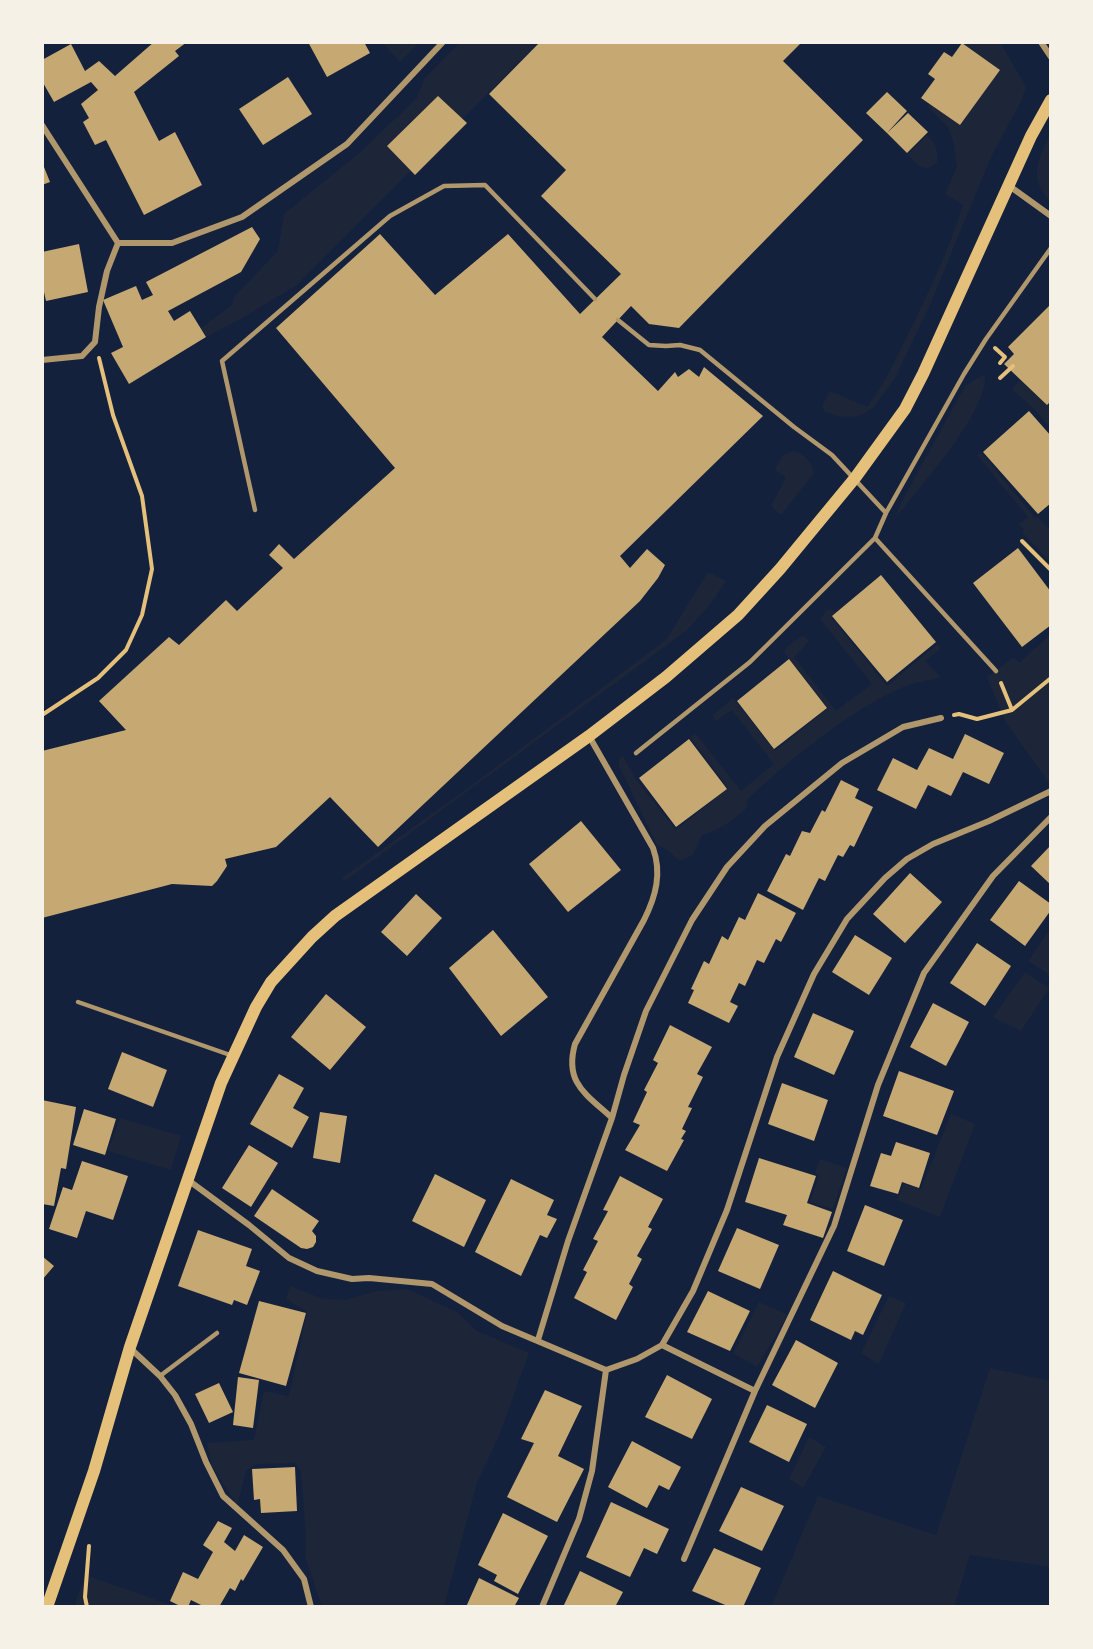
<!DOCTYPE html>
<html>
<head>
<meta charset="utf-8">
<style>
	body { margin:0 }
	#map { position:relative; width:1093px; height:1649px; overflow:hidden; background:#14213d; font-family:"DejaVu Sans",sans-serif }
	canvas { display:block }
	.frame { position:absolute; inset:0; border:44px solid #f6f1e7; pointer-events:none }
</style>
</head>
<body>
<div id="map">
<canvas width="1093" height="1649"></canvas>
<div class="frame"></div>
</div>
<script>
const g = document.querySelector('canvas').getContext('2d');
g.lineJoin = 'round';
function paint(path, color) {
  g.fillStyle = color;
  g.fill(path, 'evenodd');
}
function trace(path, color, width, dash) {
  g.strokeStyle = color;
  g.lineWidth = width;
  g.lineCap = dash ? 'butt' : 'round';
  g.setLineDash(dash || []);
  g.stroke(path);
}
const green = new Path2D(`
	M382,42H420L400,62Z
	M460,42H539L297,285L239,320L206,337L201,328L232,305L234,297L278,251L284,214L358,154L416,99L425,78Z
	M962,42H1000L1026,87L1022,99L991,157L929,307L895,378L873,408L862,415L850,417L837,416L824,411L822,406L830,391L867,407C884,385 896,359 908,334C929,292 949,250 963,205L945,194L957,167L954,144L948,127L928,107L929,103L960,125L999,70Z
	M1051,133V202C1027,178 1038,159 1051,133Z
	M927,135C936,144 938,150 937,162C926,175 917,165 908,154Z
	M985,374C989,411 918,489 894,520L903,499L965,386Z
	M1020,380L1051,408V429L1036,411L1012,389Z
	M793,451C805,454 811,461 814,473L781,515L771,506L786,477L775,470L783,455Z
	M981,452L1035,518L1037,516L1049,529L1051,527V563L1022,532L1024,530L1019,524L1028,517L977,455Z
	M708,572L726,581L708,607L686,631L345,881L342,878L468,788L666,640Z
	M828,609L837,612L831,617L887,686L937,644L941,648L925,661L941,677C927,681 910,683 897,690C845,714 787,762 746,801L748,806C739,817 716,832 702,835L693,855L679,861L668,850L657,845L619,766V760L623,756L635,778L676,830L728,788L690,737L696,734L741,791L774,764L732,710L716,721L713,715L733,698L775,751L828,708L786,655L784,652L788,646L803,635L809,641L794,657L836,711L872,684L820,619Z
	M1051,634V781L1049,783L1005,721L987,677L1014,657L1019,663Z
	M1048,932L1051,934V976L1028,961Z
	M1025,972L1049,988L1021,1031L993,1017Z
	M951,1114L975,1124L940,1217L897,1200L904,1184L921,1189Z
	M120,1118L181,1136L171,1170L108,1151Z
	M820,1159L847,1168L833,1209L810,1202L819,1175L815,1174Z
	M290,1286L321,1298L344,1300L378,1291L407,1289L457,1312L477,1331L529,1353L499,1436L477,1482L444,1607H322L305,1557L306,1535L301,1471L295,1463L257,1464L246,1471L237,1505L212,1466L207,1443L254,1440L264,1391L289,1396L307,1312L286,1299Z
	M889,1296L906,1303L879,1364L861,1353Z
	M759,1302L788,1315L757,1367L733,1353Z
	M990,1368L1051,1381V1567L970,1555L954,1607H771L818,1496L936,1535Z
	M809,1437L826,1447L803,1488L789,1479Z
	M85,1575L171,1605L174,1607H74Z`);
const building = new Path2D(`
	M154,42H187L175,51L179,56L134,92L159,141L175,132L202,185L144,215L106,140L95,145L83,122L89,118L81,104L98,90L91,82L54,102L42,81V60L71,44L85,71L99,61L115,76Z
	M308,42H364L370,53L327,77Z
	M540,42H802L783,61L863,140L679,328L649,324L631,306L602,337L658,391L675,372L678,377L689,369L699,377L704,367L763,416L620,556L630,568L647,549L665,565L658,578L640,601L378,847L330,797L276,847L225,859L227,866L217,881L212,886L172,884L42,918V751L126,730L99,701L169,637L179,645L226,600L237,611L283,568L269,555L279,544L294,559L395,468L276,328L380,234L435,295L508,234L580,314L621,274L541,196L566,170L489,94Z
	M962,43L1000,70L960,125L921,98L935,79L928,74L944,52L952,57Z
	M288,77L312,114L263,145L239,109Z
	M887,92L907,111L887,133L866,113Z
	M438,96L467,123L415,175L387,146Z
	M908,113L928,132L907,153L887,133Z
	M42,162L50,182L42,185Z
	M252,227L260,239L241,272L168,311L174,321L190,311L206,337L129,384L111,353L123,347L103,300L136,286L142,300L153,295L146,282Z
	M79,244L88,292L46,301L42,283V252Z
	M1051,304V401L1047,405L1004,364L1014,354L1008,347Z
	M1029,411L1051,436V503L1038,514L983,452Z
	M1018,548L1051,592V625L1022,647L973,583Z
	M881,575L936,642L887,682L832,616Z
	M789,659L827,708L774,749L737,701Z
	M965,734L1004,753L989,784L963,772L951,796L928,785L916,809L877,790L893,758L917,770L929,748L953,759Z
	M689,739L727,789L676,827L639,778Z
	M841,780L859,789L855,798L873,807L854,847L850,845L843,857L838,855L825,881L819,878L803,910L767,891L786,854L790,856L802,831L810,833L822,810L825,812Z
	M581,821L621,870L568,912L529,864Z
	M1051,845V885L1031,866Z
	M910,873L942,902L905,943L873,914Z
	M1019,881L1051,904V910L1025,946L990,920Z
	M758,893L796,913L781,942L776,939L764,963L757,960L745,986L739,983L730,1002L738,1006L729,1023L688,1003L694,990L691,989L704,961L709,964L722,936L728,940L739,917L745,920Z
	M416,894L442,918L407,956L381,932Z
	M493,930L548,997L501,1036L449,968Z
	M855,935L892,958L869,995L832,972Z
	M977,943L1011,966L985,1006L950,983Z
	M326,994L366,1027L330,1070L291,1037Z
	M933,1003L969,1022L946,1066L910,1047Z
	M813,1013L854,1031L834,1075L794,1057Z
	M670,1025L712,1047L697,1074L703,1077L688,1107L692,1108L682,1129L686,1131L681,1139L684,1140L667,1171L625,1150L640,1125L633,1122L647,1092L644,1090L658,1063L653,1060Z
	M122,1052L167,1070L153,1107L108,1089Z
	M899,1071L954,1091L937,1135L883,1116Z
	M279,1074L304,1088L293,1108L309,1117L292,1148L250,1124Z
	M782,1083L828,1100L814,1141L768,1124Z
	M42,1100L76,1107L66,1169L61,1168L54,1206L42,1204Z
	M84,1109L116,1119L105,1155L73,1145Z
	M320,1112L347,1116L340,1163L313,1158Z
	M896,1142L930,1153L919,1188L902,1182L898,1194L870,1186L881,1153L891,1156Z
	M249,1145L278,1163L251,1207L222,1188Z
	M759,1158L816,1176L807,1203L832,1212L823,1238L783,1225L787,1215L745,1202Z
	M82,1161L128,1176L113,1220L86,1211L77,1238L49,1229L63,1187L72,1190Z
	M435,1174L486,1200L464,1247L412,1221Z
	M620,1176L663,1199L648,1227L652,1229L637,1256L642,1259L629,1284L633,1287L616,1320L574,1298L587,1272L583,1270L598,1241L593,1239L608,1211L603,1210Z
	M511,1179L554,1200L547,1215L557,1219L547,1238L540,1235L521,1276L475,1252Z
	M272,1189L319,1221L312,1231L316,1236V1242L313,1247L307,1249L301,1248L254,1216Z
	M865,1205L903,1220L884,1266L847,1251Z
	M737,1228L779,1245L760,1289L718,1271Z
	M198,1230L252,1249L246,1266L260,1271L247,1305L234,1300L232,1305L178,1286Z
	M42,1256L54,1266L42,1280Z
	M833,1271L882,1295L863,1335L855,1331L851,1340L810,1320Z
	M708,1291L750,1311L730,1351L687,1332Z
	M259,1301L306,1313L286,1386L239,1373Z
	M796,1340L838,1363L815,1408L772,1385Z
	M667,1375L712,1399L692,1439L645,1417Z
	M238,1377L259,1380L253,1428L233,1425Z
	M219,1383L233,1412L209,1423L195,1394Z
	M545,1390L582,1406L558,1456L584,1469L557,1522L507,1497L534,1443L521,1439Z
	M767,1405L807,1424L789,1462L749,1442Z
	M632,1441L681,1467L669,1490L659,1485L647,1508L608,1487Z
	M295,1467L297,1511L261,1513L260,1499L254,1500L252,1469Z
	M741,1487L784,1506L762,1551L719,1531Z
	M611,1502L669,1529L657,1554L644,1548L630,1577L586,1557Z
	M503,1513L548,1536L518,1594L494,1581L497,1575L478,1565Z
	M218,1521L232,1528L224,1542L235,1551L244,1535L263,1547L243,1581L241,1579L235,1591L230,1588L219,1607H205L191,1600L188,1607H182L170,1601L183,1572L198,1579L213,1552L203,1545Z
	M714,1548L761,1568L743,1607H730L692,1591Z
	M580,1571L623,1592L615,1607H563Z
	M479,1578L519,1598L514,1607H466Z`);
const path = new Path2D(`
	M995,348L1005,357L1000,363
	M1000,378L1013,366
	M1022,541L1051,570
	M1012,710L1051,678
	M42,715L98,678L126,650L142,615L152,569L142,496L113,415L99,358
	M954,715L959,714L977,719L1012,710L1001,683
	M87,1607L85,1597L89,1546`);
const service = new Path2D(`
	M618,320L649,345L666,346L680,345L700,350L794,427L832,455L886,513
	M255,510L222,361L390,216L444,186L485,185L595,299
	M875,538L996,671
	M636,753L750,662L875,538L886,513L964,374L986,339L1051,248
	M78,1002L233,1056
	M160,1376L217,1333`);
const minor = new Path2D(`
	M1041,42L1051,57
	M42,125L118,243
	M1008,185L1051,216
	M118,243H172L242,217L347,144L443,42
	M42,360L82,356L95,342L99,307L107,271L118,243
	M612,1118L624,1075L646,1011L692,920L727,867L765,826L842,763L903,727L941,718
	M188,1180L249,1225L289,1258L317,1271L352,1279L369,1278L432,1284L502,1326L606,1370
	M538,1340L568,1241L612,1118C586,1094 564,1083 575,1044L644,920C656,896 662,873 653,848L589,736
	M662,1345L755,1391
	M130,1348L160,1376L175,1395L191,1424L206,1462L223,1496L283,1550L304,1579L311,1607
	M684,1559L755,1391L834,1226L878,1085L924,973L993,876L1051,817
	M542,1607L579,1519L592,1471L606,1370L637,1359L662,1345L693,1291L727,1210L777,1057L814,974L847,919L885,878L907,859L933,844L989,821L1051,791`);
const secondary = new Path2D(`
	M47,1607L94,1471L130,1347L221,1083L256,1007L271,982L312,937L335,916L589,736L666,677L738,615L780,569L855,478L905,409L923,374L1031,136L1051,100`);
paint(green, '#1d2539');
paint(building, '#c6a872');
trace(path, '#e5c07b', 4);
trace(service, '#b1986c', 4.5);
trace(minor, '#b1986c', 6);
trace(secondary, '#e5c07b', 12);
</script>
</body>
</html>
